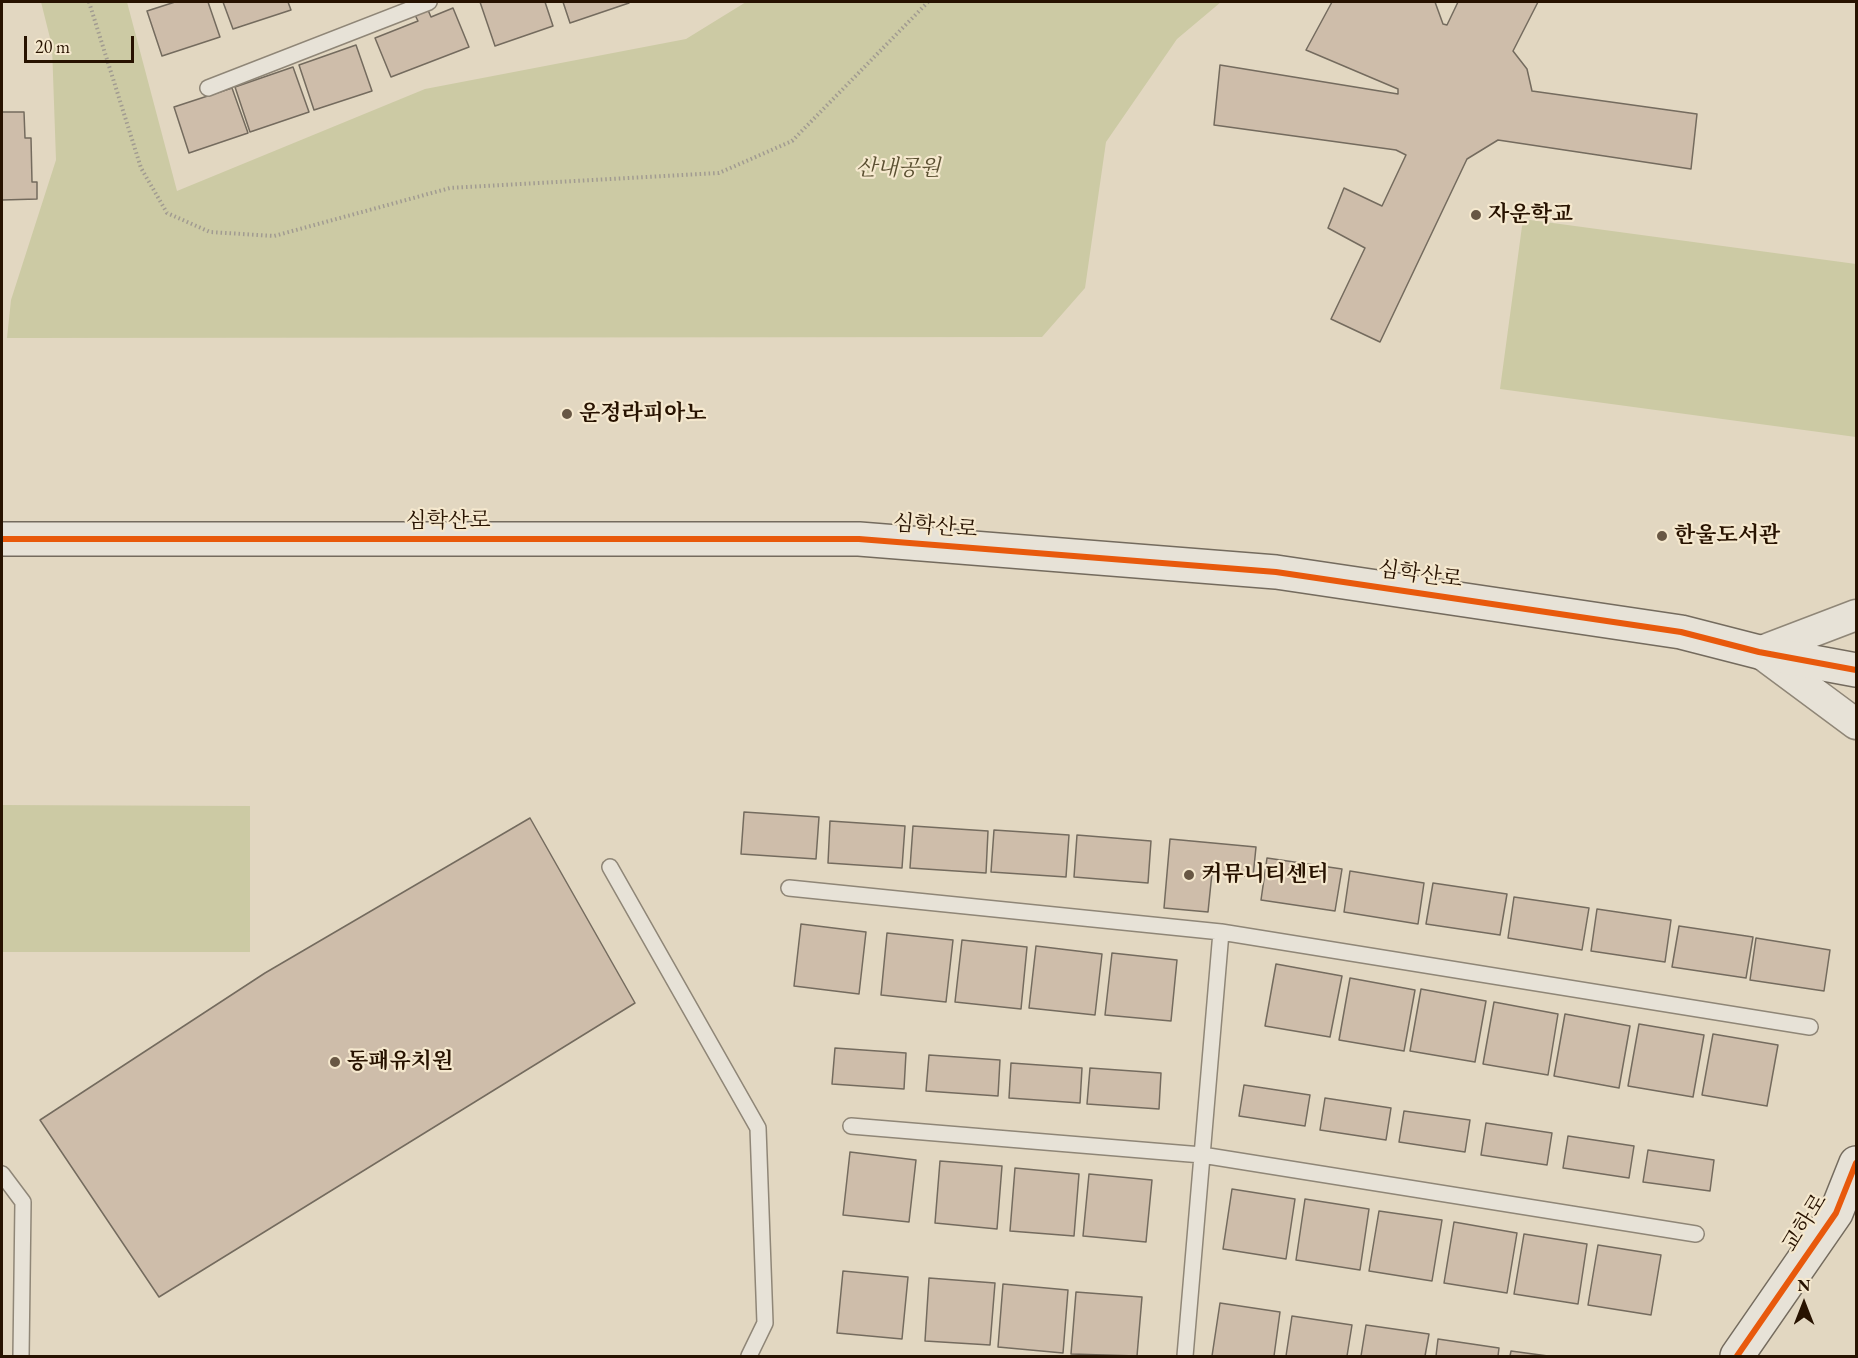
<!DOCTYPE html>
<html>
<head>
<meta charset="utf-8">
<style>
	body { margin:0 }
	#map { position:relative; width:1858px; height:1358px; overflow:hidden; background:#e2d7c1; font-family:"EB Garamond",serif }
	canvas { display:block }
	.frame { position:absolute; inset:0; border:3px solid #271200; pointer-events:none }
	.north { position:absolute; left:1774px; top:1274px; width:60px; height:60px; -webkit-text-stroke:4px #f5e8ce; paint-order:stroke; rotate:0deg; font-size:16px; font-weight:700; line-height:24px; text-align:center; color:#271200 }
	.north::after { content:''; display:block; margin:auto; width:21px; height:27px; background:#271200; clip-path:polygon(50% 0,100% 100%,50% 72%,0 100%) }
	.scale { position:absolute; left:24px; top:36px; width:110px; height:27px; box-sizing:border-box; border:3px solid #271200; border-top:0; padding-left:8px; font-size:18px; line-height:21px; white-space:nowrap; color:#271200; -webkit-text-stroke:4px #f5e8ce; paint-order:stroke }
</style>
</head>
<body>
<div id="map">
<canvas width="1858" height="1358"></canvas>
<div class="frame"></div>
<div class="north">N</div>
<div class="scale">20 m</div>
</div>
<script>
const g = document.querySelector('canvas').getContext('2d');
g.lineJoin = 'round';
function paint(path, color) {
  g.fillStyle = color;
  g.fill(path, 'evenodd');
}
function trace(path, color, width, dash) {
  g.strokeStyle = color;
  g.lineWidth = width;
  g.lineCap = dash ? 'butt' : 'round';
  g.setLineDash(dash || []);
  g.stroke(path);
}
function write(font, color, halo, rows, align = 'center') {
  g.font = font + ' "EB Garamond","Noto Serif KR",serif';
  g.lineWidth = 4.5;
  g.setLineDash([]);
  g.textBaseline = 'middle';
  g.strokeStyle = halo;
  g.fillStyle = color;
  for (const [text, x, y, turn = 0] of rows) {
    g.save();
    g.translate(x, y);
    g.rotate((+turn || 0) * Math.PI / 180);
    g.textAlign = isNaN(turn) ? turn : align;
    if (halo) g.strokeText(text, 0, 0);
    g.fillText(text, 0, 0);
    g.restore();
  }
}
const green = new Path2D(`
	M41,2H127L177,191L425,89L686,39L746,2H1221L1177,39L1106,142L1085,288L1042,337L7,338L11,300L56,160L52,46Z
	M1523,219L1856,264V437L1500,389Z
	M2,805L250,806V952H2Z`);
const building = new Path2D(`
	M175,2H208L220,37L162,56L147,11Z
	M223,2H288L291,10L233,29Z
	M480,2H545L553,26L495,46Z
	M563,2H628L629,3L570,23Z
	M1332,2H1435L1443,24L1447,25L1458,2H1538L1513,51L1527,69L1532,91L1697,114L1691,169L1498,140L1467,159L1380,342L1331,319L1365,248L1328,228L1344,188L1382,206L1406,155L1396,150L1214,125L1220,65L1398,94V89L1306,50Z
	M453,8L469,47L391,77L375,38L418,21L415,15L428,10L431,17Z
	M356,45L372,91L314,110L299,65Z
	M293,67L309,112L250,132L235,87Z
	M232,88L248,133L189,153L174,107Z
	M2,112H24L25,138H31L32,182H37V199L2,200Z
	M744,812L819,817L816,859L741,854Z
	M530,818L635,1003L159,1297L40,1120L265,973Z
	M830,821L905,826L902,868L828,863Z
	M913,826L988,831L986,873L910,868Z
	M994,830L1069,835L1066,877L991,872Z
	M1077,835L1151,841L1148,883L1074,877Z
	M1170,839L1256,847L1253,877L1212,873L1208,912L1164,908Z
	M1267,858L1342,869L1335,911L1261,900Z
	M1350,871L1424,883L1418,924L1344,912Z
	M1433,883L1507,894L1500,935L1426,924Z
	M1514,897L1589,908L1582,950L1508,938Z
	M1597,909L1671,920L1665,962L1591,951Z
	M801,924L866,932L859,994L794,986Z
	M1679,926L1753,937L1746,978L1672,967Z
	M887,933L953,940L946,1002L881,995Z
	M1756,938L1830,950L1824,991L1750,980Z
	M962,940L1027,947L1021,1009L955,1002Z
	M1036,946L1102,954L1095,1015L1029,1008Z
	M1112,953L1177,960L1171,1021L1105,1015Z
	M1276,964L1342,976L1330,1037L1265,1026Z
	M1350,978L1415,990L1404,1051L1339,1040Z
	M1421,989L1486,1001L1475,1062L1410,1051Z
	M1494,1002L1558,1014L1548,1075L1483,1064Z
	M1565,1014L1630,1026L1619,1088L1554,1076Z
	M1639,1024L1704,1035L1693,1097L1628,1086Z
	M1713,1034L1778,1045L1767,1106L1702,1095Z
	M835,1048L906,1053L904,1089L832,1084Z
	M929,1055L1000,1060L998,1096L926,1091Z
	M1011,1063L1082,1068L1080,1103L1009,1098Z
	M1090,1068L1161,1073L1159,1109L1087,1104Z
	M1244,1085L1310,1095L1305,1126L1239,1116Z
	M1325,1098L1391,1108L1386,1140L1320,1130Z
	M1404,1111L1470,1120L1465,1152L1399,1142Z
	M1486,1123L1552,1133L1547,1165L1481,1155Z
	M1568,1136L1634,1146L1629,1178L1563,1168Z
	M1648,1150L1714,1160L1710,1191L1643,1182Z
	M850,1152L916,1160L909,1222L843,1215Z
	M940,1161L1002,1166L997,1229L935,1223Z
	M1015,1168L1079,1174L1074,1236L1010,1231Z
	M1089,1174L1152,1180L1146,1242L1083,1236Z
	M1232,1189L1295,1199L1286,1259L1223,1249Z
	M1305,1199L1369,1209L1360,1270L1296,1260Z
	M1379,1211L1442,1220L1432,1281L1369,1271Z
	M1454,1222L1517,1233L1507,1293L1444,1283Z
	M1524,1234L1587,1244L1578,1304L1514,1294Z
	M1598,1245L1661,1255L1651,1315L1588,1305Z
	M843,1271L908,1277L902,1339L837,1333Z
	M929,1278L995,1283L990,1345L925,1341Z
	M1003,1284L1068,1290L1063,1353L998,1347Z
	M1076,1292L1142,1297L1137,1356L1071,1354Z
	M1220,1303L1280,1312L1274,1356H1212Z
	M1292,1316L1352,1325L1347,1356H1286Z
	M1366,1325L1429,1334L1425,1356H1361Z
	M1438,1339L1499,1348L1498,1356H1436Z
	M1511,1351L1548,1356H1510Z`);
const path = new Path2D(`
	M89,2L141,168L167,213L210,232L274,236L450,188L719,173L792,141L928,2`);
const lane = new Path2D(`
	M208,88L429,2
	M610,867L758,1128L765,1323L749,1356
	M789,888L1221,932L1810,1027
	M851,1126L1202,1155L1696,1234
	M2,1174L23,1202L21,1356
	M1185,1356L1221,932`);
const street = new Path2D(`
	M1856,615L1759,652L1856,724`);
const secondary = new Path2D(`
	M2,539H859L1276,572L1681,632L1759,652L1856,670
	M1737,1356L1836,1213L1856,1163`);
const cycleway = new Path2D(`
	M2,539H859L1276,572L1681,632L1759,652L1856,670
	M1737,1356L1836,1213L1856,1163`);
const markers = [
	[1476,215,6,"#685744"],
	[567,414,6,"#685744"],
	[1662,536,6,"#685744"],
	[1189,875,6,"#685744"],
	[335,1062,6,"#685744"]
];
const parkNames = [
	["산내공원",898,169]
];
const poiNames = [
	["자운학교",1488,215],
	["운정라피아노",579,414],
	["한울도서관",1674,536],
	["커뮤니티센터",1201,875],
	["동패유치원",347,1062]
];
const streetNames = [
	["심학산로",448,521],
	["심학산로",935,527,5],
	["심학산로",1420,575,8],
	["교하로",1805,1223,-58]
];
paint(green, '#cccaa4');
paint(building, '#cebdaa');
trace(building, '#746b5e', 1.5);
trace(lane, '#8f8677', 18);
trace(street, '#8f8677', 33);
trace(secondary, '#746b5e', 36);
trace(path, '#a19b91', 4, [1.5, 3]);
trace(lane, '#e7e2d7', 15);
trace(street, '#e7e2d7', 30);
trace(secondary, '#e7e2d7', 33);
trace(cycleway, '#e8590c', 6);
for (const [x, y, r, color] of markers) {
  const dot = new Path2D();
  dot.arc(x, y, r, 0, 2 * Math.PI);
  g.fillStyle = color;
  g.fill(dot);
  trace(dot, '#f5e8ce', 2);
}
write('italic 22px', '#5a4f31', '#f5e8ce', parkNames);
write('bold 22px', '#271200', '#f5e8ce', poiNames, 'left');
write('22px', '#271200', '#f5e8ce', streetNames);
</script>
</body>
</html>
